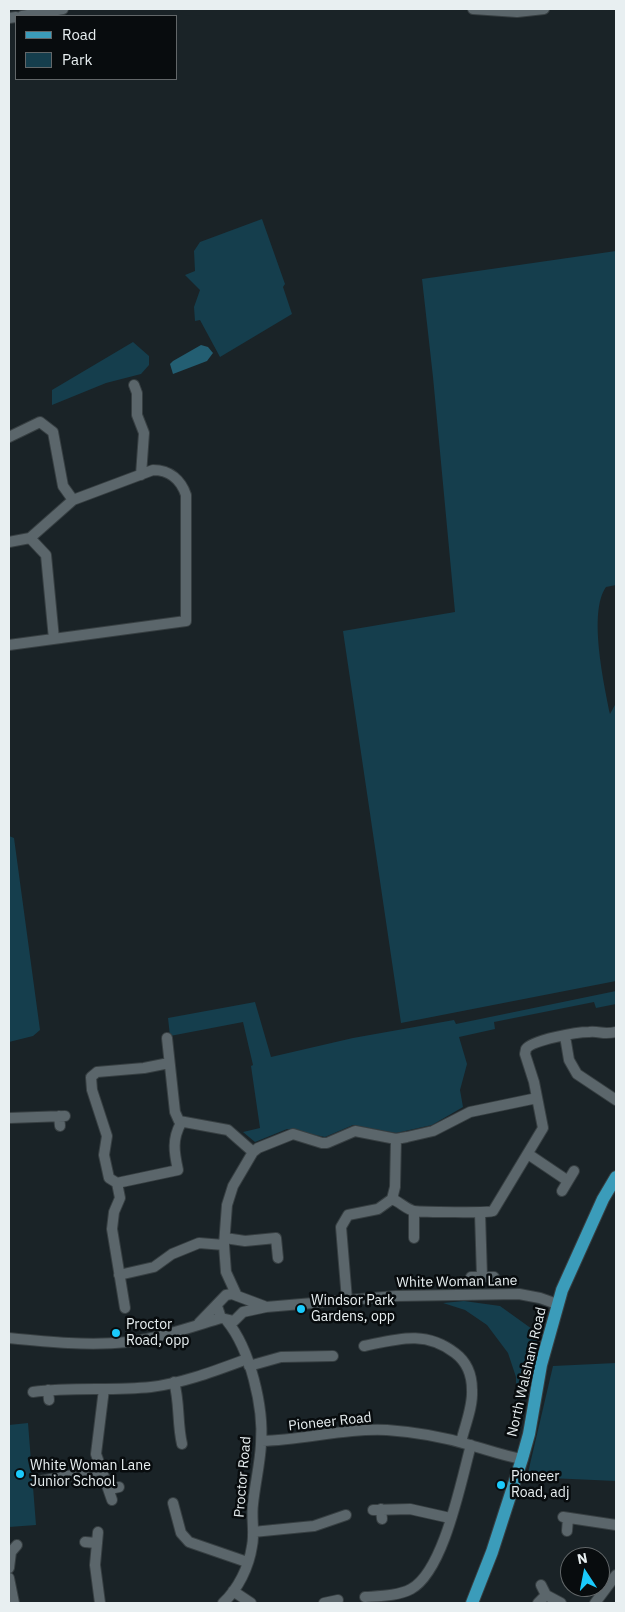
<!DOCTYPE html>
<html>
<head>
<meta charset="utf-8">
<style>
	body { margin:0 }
	#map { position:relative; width:625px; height:1612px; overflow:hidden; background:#1a2327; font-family:"IBM Plex Sans",sans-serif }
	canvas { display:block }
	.frame { position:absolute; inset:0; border:10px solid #e8eff1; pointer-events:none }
	.legend { position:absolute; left:15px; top:15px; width:162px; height:65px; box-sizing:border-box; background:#080c0e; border:1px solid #626769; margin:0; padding:6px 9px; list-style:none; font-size:15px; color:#e8eff1 }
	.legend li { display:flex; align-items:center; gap:10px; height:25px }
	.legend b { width:25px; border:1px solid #626769 }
	.north { position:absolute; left:560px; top:1547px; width:50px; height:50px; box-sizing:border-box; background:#080c0e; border:1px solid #626769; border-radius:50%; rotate:349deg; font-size:14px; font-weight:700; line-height:20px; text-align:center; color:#e8eff1 }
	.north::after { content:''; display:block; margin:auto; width:18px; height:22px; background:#1acafc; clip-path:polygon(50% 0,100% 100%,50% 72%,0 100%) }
</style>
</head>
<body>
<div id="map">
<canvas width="625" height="1612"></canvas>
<div class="frame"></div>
<ul class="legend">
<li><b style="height:6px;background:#3b9cba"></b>Road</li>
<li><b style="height:14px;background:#153e4d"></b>Park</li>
</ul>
<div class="north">N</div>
</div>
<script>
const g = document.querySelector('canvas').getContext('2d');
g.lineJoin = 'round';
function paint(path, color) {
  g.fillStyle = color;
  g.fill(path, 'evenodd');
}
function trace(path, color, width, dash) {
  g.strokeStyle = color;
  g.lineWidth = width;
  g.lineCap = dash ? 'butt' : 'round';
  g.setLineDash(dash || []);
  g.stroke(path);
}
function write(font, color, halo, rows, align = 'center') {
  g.font = font + ' "IBM Plex Sans",sans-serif';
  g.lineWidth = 5;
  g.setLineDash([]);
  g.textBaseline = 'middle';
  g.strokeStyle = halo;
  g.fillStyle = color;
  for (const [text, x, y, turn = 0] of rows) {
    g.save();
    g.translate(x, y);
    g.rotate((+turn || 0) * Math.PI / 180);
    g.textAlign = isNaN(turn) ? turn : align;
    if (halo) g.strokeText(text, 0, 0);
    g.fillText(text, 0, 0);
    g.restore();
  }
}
const green = new Path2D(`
	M262,219L285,284L283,287L292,314L220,357L200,320L195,321L194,307L200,290L185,275L195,271L194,251L200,242Z
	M616,251V585L606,587C588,612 604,684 610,714L616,703V981L401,1023L343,631L455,612L433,377L422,279Z
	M133,342L149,356V365L141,374L106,383L52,405V390Z
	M9,836L14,838L40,1030L33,1036L9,1042Z
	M616,991V1004L596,1008L594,1002L494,1022L495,1029L459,1037L467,1064L460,1090L463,1107L432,1125L396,1133L353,1125L325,1137L287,1129L255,1142L243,1132L260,1128L251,1066L253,1065L243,1022L170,1036L168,1018L255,1002L271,1057L353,1038L454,1020L456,1024Z
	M464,1301L500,1306L539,1334L525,1386L516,1401V1377L508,1353L487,1325L465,1310L443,1303Z
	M616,1363V1481L527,1477L553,1366Z
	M28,1423L36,1525L9,1527V1425Z`);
const water = new Path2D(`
	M201,345L208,347L213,353L207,361L173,374L170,364L173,361Z`);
const minor = new Path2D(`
	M473,9L517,12L544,9
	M22,16L63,9
	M9,18L16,17
	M134,385L137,393V415L144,433L141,475
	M9,437L40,422L53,432L63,486L73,500
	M30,538L46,555L54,639
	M9,542L30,538L73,500L153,470C170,470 181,480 186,495V621L9,645
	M565,1036L569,1060L577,1074L616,1100
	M167,1038L175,1112L179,1121L228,1130L253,1152
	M169,1063L144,1068L97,1072L91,1077L92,1090L107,1136L104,1155L109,1178L117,1183L178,1170C174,1152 172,1139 181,1123
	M59,1116L60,1126
	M9,1118L65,1116
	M528,1154L568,1181L574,1171
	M117,1183L120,1198L114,1212L112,1229L125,1308
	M562,1191L568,1181
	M392,1199C400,1202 406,1209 414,1211C422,1212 488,1213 493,1211L543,1128L534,1082L525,1054L526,1049C532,1040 577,1032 589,1032C601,1031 602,1035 616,1032
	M414,1211V1238
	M480,1213L482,1277H494
	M225,1238L245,1241L276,1238L278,1258
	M119,1275L154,1267L172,1254L199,1243L224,1245
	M471,1277H482
	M237,1296L226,1272L224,1245L227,1205L233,1186L253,1152L258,1148L293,1134L322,1143H327L355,1131L396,1139L407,1137L433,1131L470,1112L537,1098
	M347,1300L341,1227L348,1215L378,1209L392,1199L395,1187L396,1139
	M217,1306L221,1318L234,1321L243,1312L266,1307L396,1296L519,1294L540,1298L557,1304
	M199,1323L226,1295L232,1294L264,1306
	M9,1338C48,1342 89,1346 128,1342C160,1338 191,1327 221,1318
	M364,1346C398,1339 425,1330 455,1353C467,1362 472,1375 472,1390C473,1407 465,1425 461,1442
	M249,1366L281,1357L333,1356
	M174,1382C180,1403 177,1423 182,1444
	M104,1389L96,1454L112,1500
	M48,1390L49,1400
	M33,1392C72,1387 112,1391 151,1387C184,1383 217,1370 247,1359
	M262,1441C304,1440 345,1428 387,1430C415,1432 444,1437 470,1445C488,1450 504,1456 522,1459
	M41,1481L100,1470
	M110,1489L119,1487
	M173,1503L181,1533L189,1542L247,1562
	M381,1509L382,1519
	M373,1510L410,1509L450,1518
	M563,1517L616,1525
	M567,1531L568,1518
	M98,1532L95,1565L100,1603
	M253,1532L314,1526L346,1515
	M85,1542L96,1543
	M9,1568L11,1552L17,1545
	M9,1578L14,1603
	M541,1585L546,1595L561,1603
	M233,1591L251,1603
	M365,1597C380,1596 398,1596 411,1589C444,1571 461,1481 471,1445
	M223,1603C238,1589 249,1567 252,1546C255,1533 251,1518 253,1504C255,1484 260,1464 261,1444C264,1407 250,1349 227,1321
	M324,1603L338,1600
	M538,1603L546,1595
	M595,1603L616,1575`);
const major = new Path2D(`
	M472,1603L492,1552L522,1459L529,1434L541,1365L562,1290L603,1199L616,1177`);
const markers = [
	[301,1309,5,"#1acafc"],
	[116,1333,5,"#1acafc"],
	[20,1474,5,"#1acafc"],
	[501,1485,5,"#1acafc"]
];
const streetNames = [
	["White Woman Lane",457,1282,-1],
	["North Walsham Road",527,1372,-77],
	["Pioneer Road",330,1422,-6],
	["Proctor Road",243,1477,-85]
];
const poiNames = [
	["Windsor Park",311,1301],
	["Gardens, opp",311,1317],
	["Proctor",126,1325],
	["Road, opp",126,1341],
	["White Woman Lane",30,1466],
	["Junior School",30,1482],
	["Pioneer",511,1477],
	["Road, adj",511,1493]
];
paint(green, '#153e4d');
paint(water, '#235e72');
trace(minor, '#373f42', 12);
trace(major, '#373f42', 14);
trace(minor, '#5b666b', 10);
trace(major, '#3b9cba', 12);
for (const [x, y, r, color] of markers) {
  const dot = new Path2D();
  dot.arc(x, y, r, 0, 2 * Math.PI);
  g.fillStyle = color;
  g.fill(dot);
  trace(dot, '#080c0e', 2);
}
write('14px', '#e8eff1', '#080c0e', streetNames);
write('14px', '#e8eff1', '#080c0e', poiNames, 'left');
</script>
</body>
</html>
